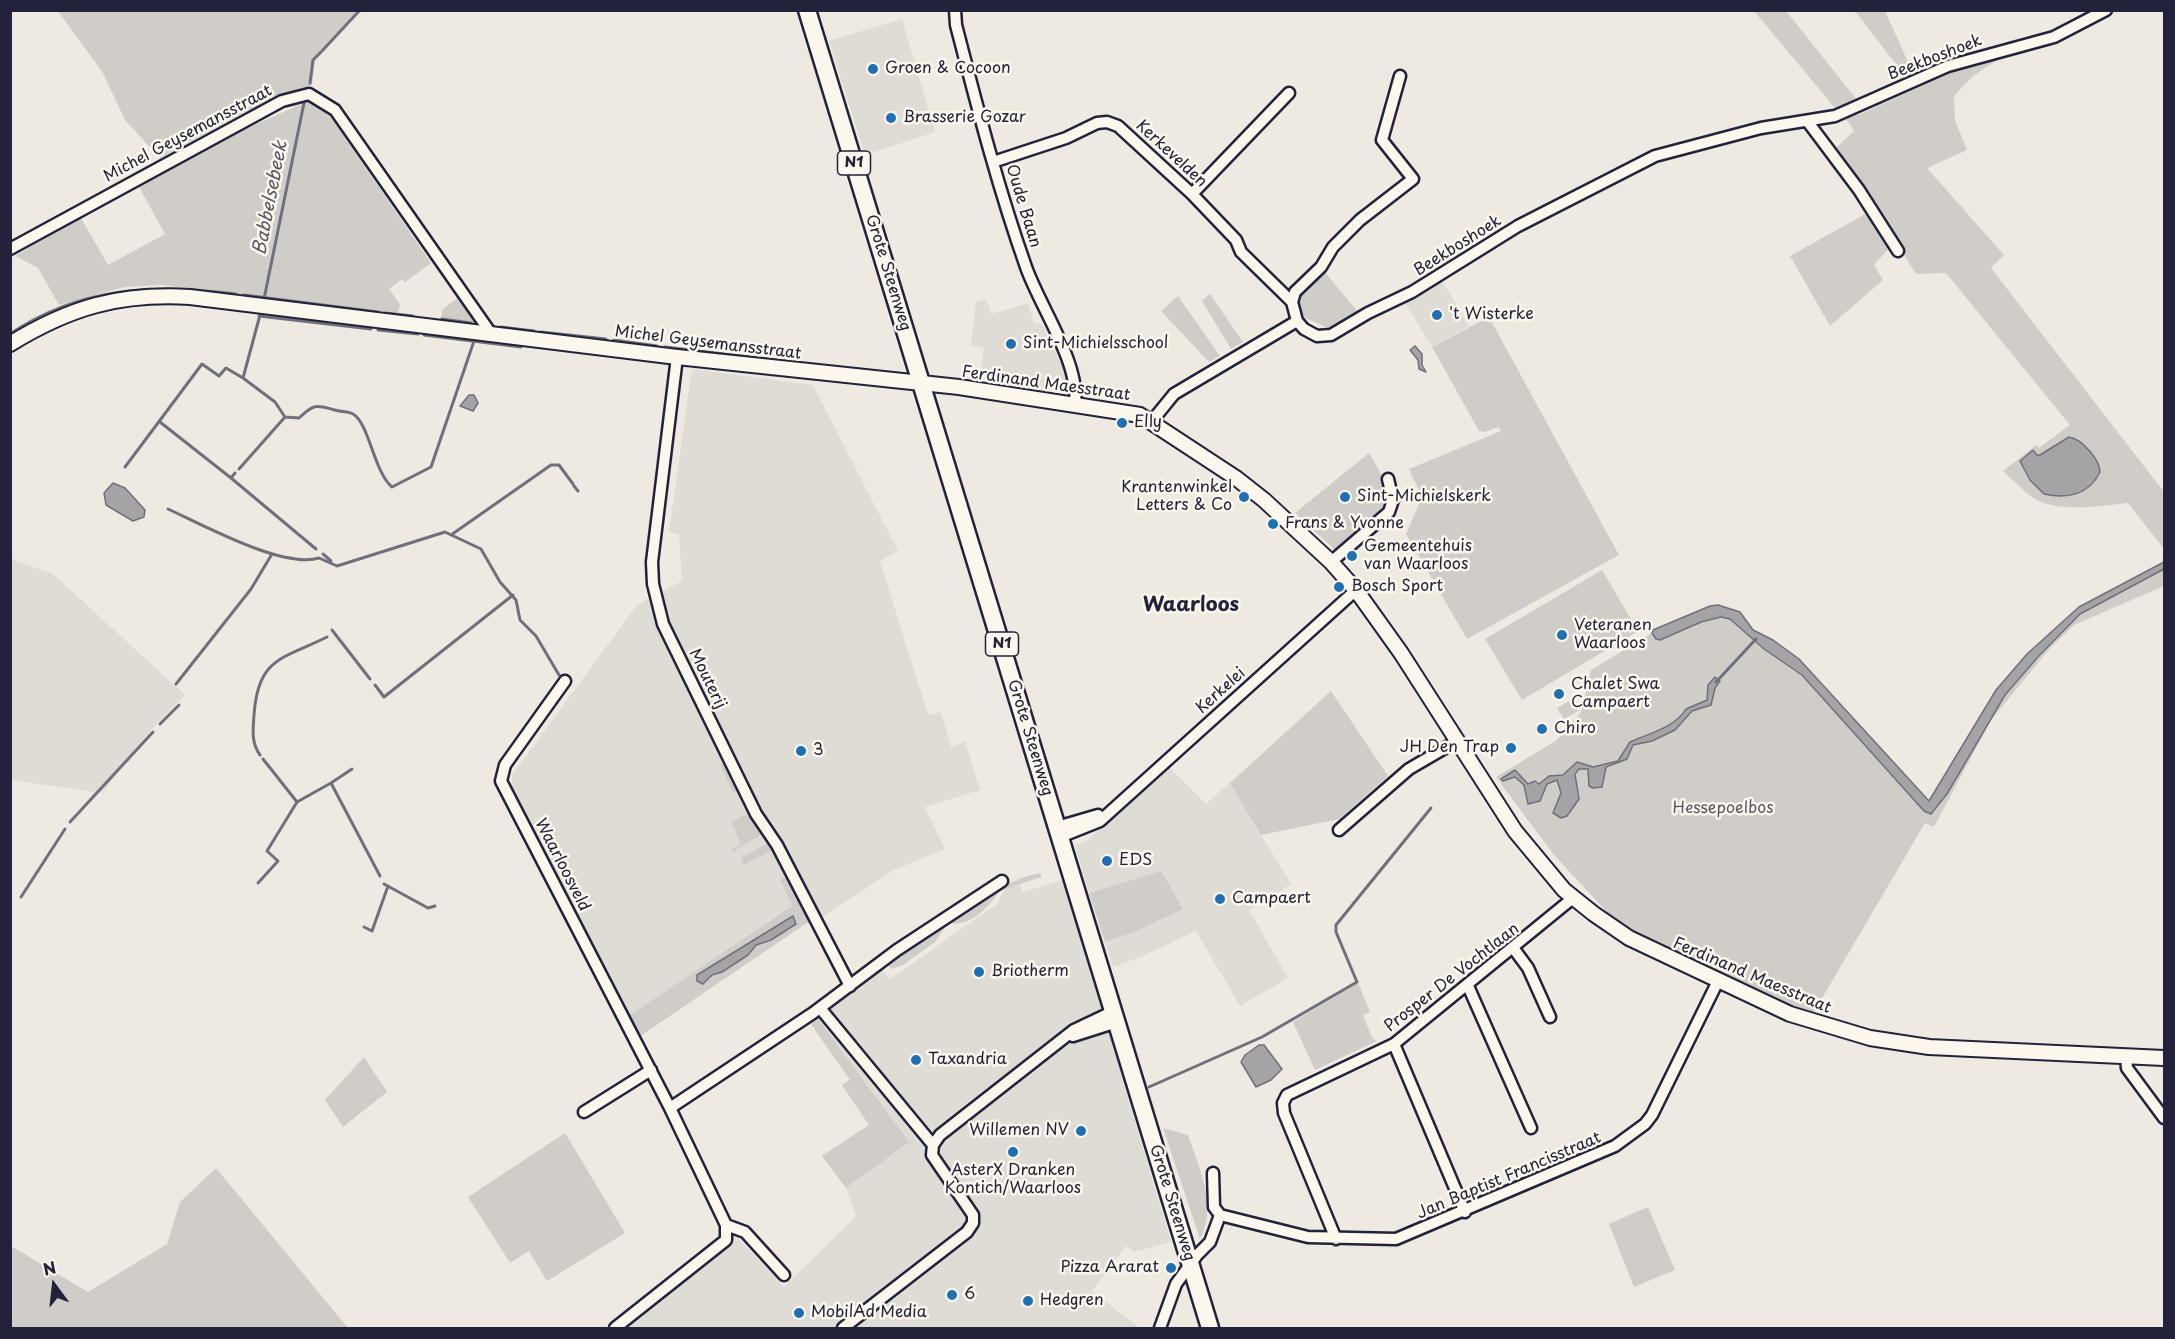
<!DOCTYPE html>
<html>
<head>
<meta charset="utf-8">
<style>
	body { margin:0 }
	#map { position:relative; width:2175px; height:1339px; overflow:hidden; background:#eeeae2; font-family:"Playpen Sans",sans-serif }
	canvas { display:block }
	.frame { position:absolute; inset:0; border:12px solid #22223b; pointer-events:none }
	.north { position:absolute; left:24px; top:1255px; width:60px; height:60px; -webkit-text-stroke:4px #fbf7ec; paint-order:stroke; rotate:345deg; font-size:16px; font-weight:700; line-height:24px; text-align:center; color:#22223b }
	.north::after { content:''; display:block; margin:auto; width:21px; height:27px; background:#22223b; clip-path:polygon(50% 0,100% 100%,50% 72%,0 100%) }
</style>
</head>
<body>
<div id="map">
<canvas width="2175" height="1339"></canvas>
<div class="frame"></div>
<div class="north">N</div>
</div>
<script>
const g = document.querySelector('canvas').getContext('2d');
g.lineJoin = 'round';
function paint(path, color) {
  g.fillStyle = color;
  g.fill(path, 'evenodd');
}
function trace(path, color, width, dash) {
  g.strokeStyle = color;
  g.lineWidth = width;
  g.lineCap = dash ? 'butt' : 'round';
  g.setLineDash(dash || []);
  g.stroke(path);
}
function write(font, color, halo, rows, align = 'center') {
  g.font = font + ' "Playpen Sans",sans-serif';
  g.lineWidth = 5;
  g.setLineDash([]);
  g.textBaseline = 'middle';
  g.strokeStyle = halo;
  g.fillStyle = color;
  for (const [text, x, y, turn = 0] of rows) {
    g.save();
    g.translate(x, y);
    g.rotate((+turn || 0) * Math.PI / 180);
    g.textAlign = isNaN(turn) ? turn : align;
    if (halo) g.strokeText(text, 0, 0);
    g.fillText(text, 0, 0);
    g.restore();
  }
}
const built = new Path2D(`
	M902,19L935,132L865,155L829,41Z
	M1442,281L1469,326L1432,347L1405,303Z
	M986,299L991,314L1028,303L1034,323L1042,324L1069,381L1063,391L980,377L984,347L971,345L976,302Z
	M692,369L813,385L898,551L880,561L928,715L941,712L951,747L965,741L980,790L925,807L945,849L894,870L821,918L810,921L788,876L780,881L793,905L625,1018L512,787V775L637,605L682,581L679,534L669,532Z
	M10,559L53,574L185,695L149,732L102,793L11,780Z
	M1169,767L1206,804L1230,783L1291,884L1249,910L1288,978L1240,1006L1196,931L1143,956L1113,967L1105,942L1132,933L1161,871L1089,893L1075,845L1085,842Z
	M1063,880L1171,1242L1134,1252L1126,1246L1092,1291L1140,1328H621L737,1237L784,1287L856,1216L846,1188L822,1156L869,1125L842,1085L850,1080L811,1024L882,970L890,979L997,904L1005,889L1020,884L1023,892Z`);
const green = new Path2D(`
	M58,11H360L315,58L312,85L245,112L160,158L125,120L103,73Z
	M1754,11H1786L1857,100L1835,108Z
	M1855,11H1885L1913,73L1905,76Z
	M2002,57L1973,76L1954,96L1955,120L1967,150L1927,168L2004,255L1991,268L2164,492V549L2128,503C2101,506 2060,513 2035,499C2024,492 2013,480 2003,471L2036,445L2039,448L2070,425L1946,273L1916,274L1837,147L1854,131L1845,117L1861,114L1961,68ZM2070,437L2074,438L2030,480L2021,464L2034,451L2037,455H2040Z
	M306,102L319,107L332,119L431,263L405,282L402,279L389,289L400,304L398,313L161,285L124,287L59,305L38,268L15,256L81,218L108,265L165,234L139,187L223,139Z
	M1867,213L1890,247L1874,265L1883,280L1830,326L1790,256Z
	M1323,270L1359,313L1328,328L1305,318L1297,303L1300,294Z
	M1210,294L1243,342L1231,349L1202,301Z
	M460,296L475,316L473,326L440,322L443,309Z
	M1178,296L1220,356L1209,362L1161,311Z
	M1489,317L1619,555L1467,639L1406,534L1422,497L1409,469L1501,431L1498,427L1485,432L1479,431L1432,347Z
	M1369,453C1378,467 1391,489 1386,505L1335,550L1295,513Z
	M2164,569V586L2074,625L2051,647L1991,720L1934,827L1925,823L1811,1017L1618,924L1554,855L1496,777L1557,740L1581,712L1591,670L1652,633L1653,636L1722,617L1730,619L1764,649L1802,675L1927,813L1947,794L2005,695L2072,622L2080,614Z
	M1602,570L1638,631L1522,700L1485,639Z
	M1331,691L1388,776L1339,819L1261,835L1230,783Z
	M1573,699L1580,710L1564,719L1557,708Z
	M726,762L739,788L734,794L720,765Z
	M748,814L752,816L761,829L759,836L734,851L731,850L741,844L731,822Z
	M768,843L774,849L744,865L740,858Z
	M1161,871L1183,909L1132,933L1105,942L1089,893Z
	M1041,873V877L1000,891C989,906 971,928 948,923L935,942L903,965L892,969L888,965L868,981L866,978C902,949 998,878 1041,873Z
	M788,875L810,921L636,1039L625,1018L792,906L780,880ZM784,922H797C789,933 769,938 757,944C752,947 752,951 748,955C736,966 715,969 706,982L697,980V975Z
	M1358,983L1370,1012L1363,1015L1372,1038L1377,1041L1315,1070L1293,1022Z
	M818,1019L909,1142L846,1188L822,1156L869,1125L842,1085L850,1080L811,1024Z
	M364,1057L387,1092L343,1127L325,1100Z
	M1163,1128L1188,1135C1199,1168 1218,1206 1200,1239Z
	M565,1133L625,1233L547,1281L529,1251L510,1263L468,1197Z
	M216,1168L348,1328H11V1246L88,1292L167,1244L180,1202Z
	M1648,1207L1675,1270L1634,1287L1609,1224Z`);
const water = new Path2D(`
	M1415,346L1422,354V365L1426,372L1419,369L1418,360L1410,350Z
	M469,395H474L478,403L473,411L460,406Z
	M2069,437C2082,439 2100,460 2100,472C2089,495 2067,499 2044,494L2030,480L2020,461L2033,450L2037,455H2040Z
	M113,483L125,488L145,510L144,517L133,521L106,505L104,493Z
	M2164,562V569L2080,614L2039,656L2005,695L1947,794L1931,814L1924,811L1802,675L1764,649L1730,619L1721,617L1701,622L1660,640L1656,639L1652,633L1653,630L1710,606L1718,605L1740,612L1753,630L1773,640L1799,659L1929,801L1996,690L2027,654L2079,607Z
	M1715,677L1720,681L1715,688L1711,705L1692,711L1675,730L1652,741L1633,745L1627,759L1606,767L1602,787L1593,788L1589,786L1588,769H1579L1575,774L1579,799L1567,816L1561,818L1553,813L1561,793L1557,780L1547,784L1540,801L1528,804L1524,785L1515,777L1503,781L1501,779L1515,770L1528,784L1535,781L1539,784L1549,776L1563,775L1577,762L1593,767L1618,761L1630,742C1648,734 1676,727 1686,709L1707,700L1708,685Z
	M793,916L796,924L771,940L756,945L748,955L722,972L712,975L703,984L697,981V975Z
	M1259,1045H1264L1282,1069L1271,1080L1256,1087L1241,1062L1245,1055Z`);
const stream = new Path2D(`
	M322,51L360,10
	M310,83L313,60L321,52
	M244,295L378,312
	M264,299L304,103
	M385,313L413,316
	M259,316L371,329
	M442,319L471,323
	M501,327L534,331
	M378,330L418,334
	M541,332L606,339
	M10,334C82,286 154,284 236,294
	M424,335L521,347
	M614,340L657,346
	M665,347L808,364
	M285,417L299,418C315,403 316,405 335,410C340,412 349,411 353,414C369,423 374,472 392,487L431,467L474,341
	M160,422L231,478L235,473
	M125,467L202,364L219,376L226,368L243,378L260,315
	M239,469L285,417L275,402L243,378
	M231,478L316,549
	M574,486L578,491
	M168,509C203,525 283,569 319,558L337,566L445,532L481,549L500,582L516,600L520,620L536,636L559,675
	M451,535L551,465H559L573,484
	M323,554L331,561
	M332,630L370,679
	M1716,682L1756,639
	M176,684L251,589L272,554
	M375,685L384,697L513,595
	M160,724L179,705
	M260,755C251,743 253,729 254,715C258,657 283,659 327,637
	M263,759L297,802
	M352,769L331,783L380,876
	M70,822L153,732
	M258,883L278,861L267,851L297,802L331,783
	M384,884L428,908L435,906
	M21,897L65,829
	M364,927L372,931L388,886
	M1149,1087L1262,1037L1357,982L1336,932V925L1431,808`);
const minor = new Path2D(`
	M955,10L956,25C977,106 998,188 1026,267C1040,307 1080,363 1075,404
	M1808,122L1859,190L1898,251
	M993,162L1066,138L1097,123L1107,122L1118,126L1192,194L1236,240L1241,252L1292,302
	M1192,194L1289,93
	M10,249L282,101L309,94L335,110L490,332
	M1297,321L1292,302L1295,292L1321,267L1333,247L1360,220L1413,179L1382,140L1400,76
	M677,357L652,562L653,584L663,624L756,814L777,845L850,986
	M1152,421L1174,394L1297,321L1304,329L1317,336L1331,335L1368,313L1412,292L1518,226L1655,156L1761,128L1835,116L1948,66L2054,37L2106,10
	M1331,562L1389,512L1393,500L1388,479
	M565,681L505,765L501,781L670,1108L726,1225V1240L615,1328
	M1057,827L1098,815
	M1339,830L1409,769L1457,741
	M1060,837L1100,821L1356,590
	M1514,949L1528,968L1550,1017
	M1468,986L1531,1128
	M820,1008L933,1145
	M1073,1036L1117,1022
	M1394,1044L1465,1212
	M2126,1057L2127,1068L2164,1118
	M670,1108L813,1013L897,950L1002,881
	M584,1112L651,1070
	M1213,1173L1214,1207L1220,1215
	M726,1225L745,1232L784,1275
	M1336,1239L1284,1113L1283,1103L1287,1095L1394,1044L1573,898
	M843,1328L967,1232L973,1223V1215L932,1155L933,1145L940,1135L1074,1030L1114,1011
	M1160,1328L1176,1284L1197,1255L1210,1242L1220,1215L1308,1237L1396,1239L1615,1146L1645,1124L1652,1115L1718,981`);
const tertiary = new Path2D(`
	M10,344C70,307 120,293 190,297L677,357L959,387L1140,415L1236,478L1264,500L1331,562L1356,590L1401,653L1515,831L1564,890L1594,914L1629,938L1790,1014L1870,1038L1929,1047L2164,1058`);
const primary = new Path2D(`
	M807,10L1210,1328`);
const markers = [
	[873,69,6,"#1f6fb2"],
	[891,118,6,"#1f6fb2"],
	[1437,315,6,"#1f6fb2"],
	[1011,344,6,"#1f6fb2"],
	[1122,423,6,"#1f6fb2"],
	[1244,497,6,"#1f6fb2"],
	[1345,497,6,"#1f6fb2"],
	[1273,524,6,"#1f6fb2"],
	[1352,556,6,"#1f6fb2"],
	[1339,587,6,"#1f6fb2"],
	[1562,635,6,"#1f6fb2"],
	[1559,694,6,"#1f6fb2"],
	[1542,729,6,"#1f6fb2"],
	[1511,748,6,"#1f6fb2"],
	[801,751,6,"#1f6fb2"],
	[1107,861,6,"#1f6fb2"],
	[1220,899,6,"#1f6fb2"],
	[979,972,6,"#1f6fb2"],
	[916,1060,6,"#1f6fb2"],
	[1081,1131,6,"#1f6fb2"],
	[1013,1152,6,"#1f6fb2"],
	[1171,1268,6,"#1f6fb2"],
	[952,1295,6,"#1f6fb2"],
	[1028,1301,6,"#1f6fb2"],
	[799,1313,6,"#1f6fb2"]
];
const shields = [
	[854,163,33],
	[1002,644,33]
];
const shieldNames = [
	["N1",854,163],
	["N1",1002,644]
];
const streetNames = [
	["Beekboshoek",1935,58,-21],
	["Michel Geysemansstraat",188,134,-28],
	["Kerkevelden",1171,154,43],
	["Oude Baan",1023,206,73],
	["Beekboshoek",1458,246,-32],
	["Grote Steenweg",888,273,73],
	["Michel Geysemansstraat",708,343,7],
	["Ferdinand Maesstraat",1046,384,8],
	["Mouterij",707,679,64],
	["Kerkelei",1221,691,-42],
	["Grote Steenweg",1030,738,73],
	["Waarloosveld",562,865,63],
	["Ferdinand Maesstraat",1752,976,23],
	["Prosper De Vochtlaan",1452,978,-38],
	["Jan Baptist Francisstraat",1509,1176,-23],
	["Grote Steenweg",1172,1203,73]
];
const poiNames = [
	["Groen & Cocoon",885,69],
	["Brasserie Gozar",903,118],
	["'t Wisterke",1449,315],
	["Sint-Michielsschool",1023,344],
	["Elly",1134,423],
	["Krantenwinkel",1232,488,"right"],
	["Letters & Co",1232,506,"right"],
	["Sint-Michielskerk",1357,497],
	["Frans & Yvonne",1285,524],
	["Gemeentehuis",1364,547],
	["van Waarloos",1364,565],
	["Bosch Sport",1351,587],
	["Veteranen",1574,626],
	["Waarloos",1574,644],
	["Chalet Swa",1571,685],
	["Campaert",1571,703],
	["Chiro",1554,729],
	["JH Den Trap",1499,748,"right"],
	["3",813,751],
	["EDS",1119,861],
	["Campaert",1232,899],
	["Briotherm",991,972],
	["Taxandria",928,1060],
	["Willemen NV",1069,1131,"right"],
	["AsterX Dranken",1013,1171,"center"],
	["Kontich/Waarloos",1013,1189,"center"],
	["Pizza Ararat",1159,1268,"right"],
	["6",964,1295],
	["Hedgren",1040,1301],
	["MobilAd Media",811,1313]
];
const parkNames = [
	["Hessepoelbos",1723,809]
];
const waterNames = [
	["Babbelsebeek",271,198,-79]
];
const quarterNames = [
	["Waarloos",1191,605]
];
paint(built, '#dfdbd5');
paint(green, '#d0cdc9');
paint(water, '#a6a3a7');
trace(water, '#716f7c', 1.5);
trace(stream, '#716f7c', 3);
trace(minor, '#22223b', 15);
trace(tertiary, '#22223b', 18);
trace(primary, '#22223b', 21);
trace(minor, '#fbf7ec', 10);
trace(tertiary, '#fbf7ec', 14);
trace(primary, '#fbf7ec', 16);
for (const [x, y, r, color] of markers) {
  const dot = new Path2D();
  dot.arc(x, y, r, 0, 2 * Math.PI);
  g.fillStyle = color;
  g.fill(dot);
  trace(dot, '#fbf7ec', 2);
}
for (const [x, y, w] of shields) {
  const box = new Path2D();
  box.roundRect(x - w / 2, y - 12, w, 24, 4.5);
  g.fillStyle = '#fbf7ec';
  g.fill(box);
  trace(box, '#22223b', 1.5);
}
write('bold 15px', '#22223b', null, shieldNames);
write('16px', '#22223b', '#fbf7ec', streetNames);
write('16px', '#22223b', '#fbf7ec', poiNames, 'left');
write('16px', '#565566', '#fbf7ec', parkNames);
write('italic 18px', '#575666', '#fbf7ec', waterNames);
write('bold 20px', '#22223b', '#fbf7ec', quarterNames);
</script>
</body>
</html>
